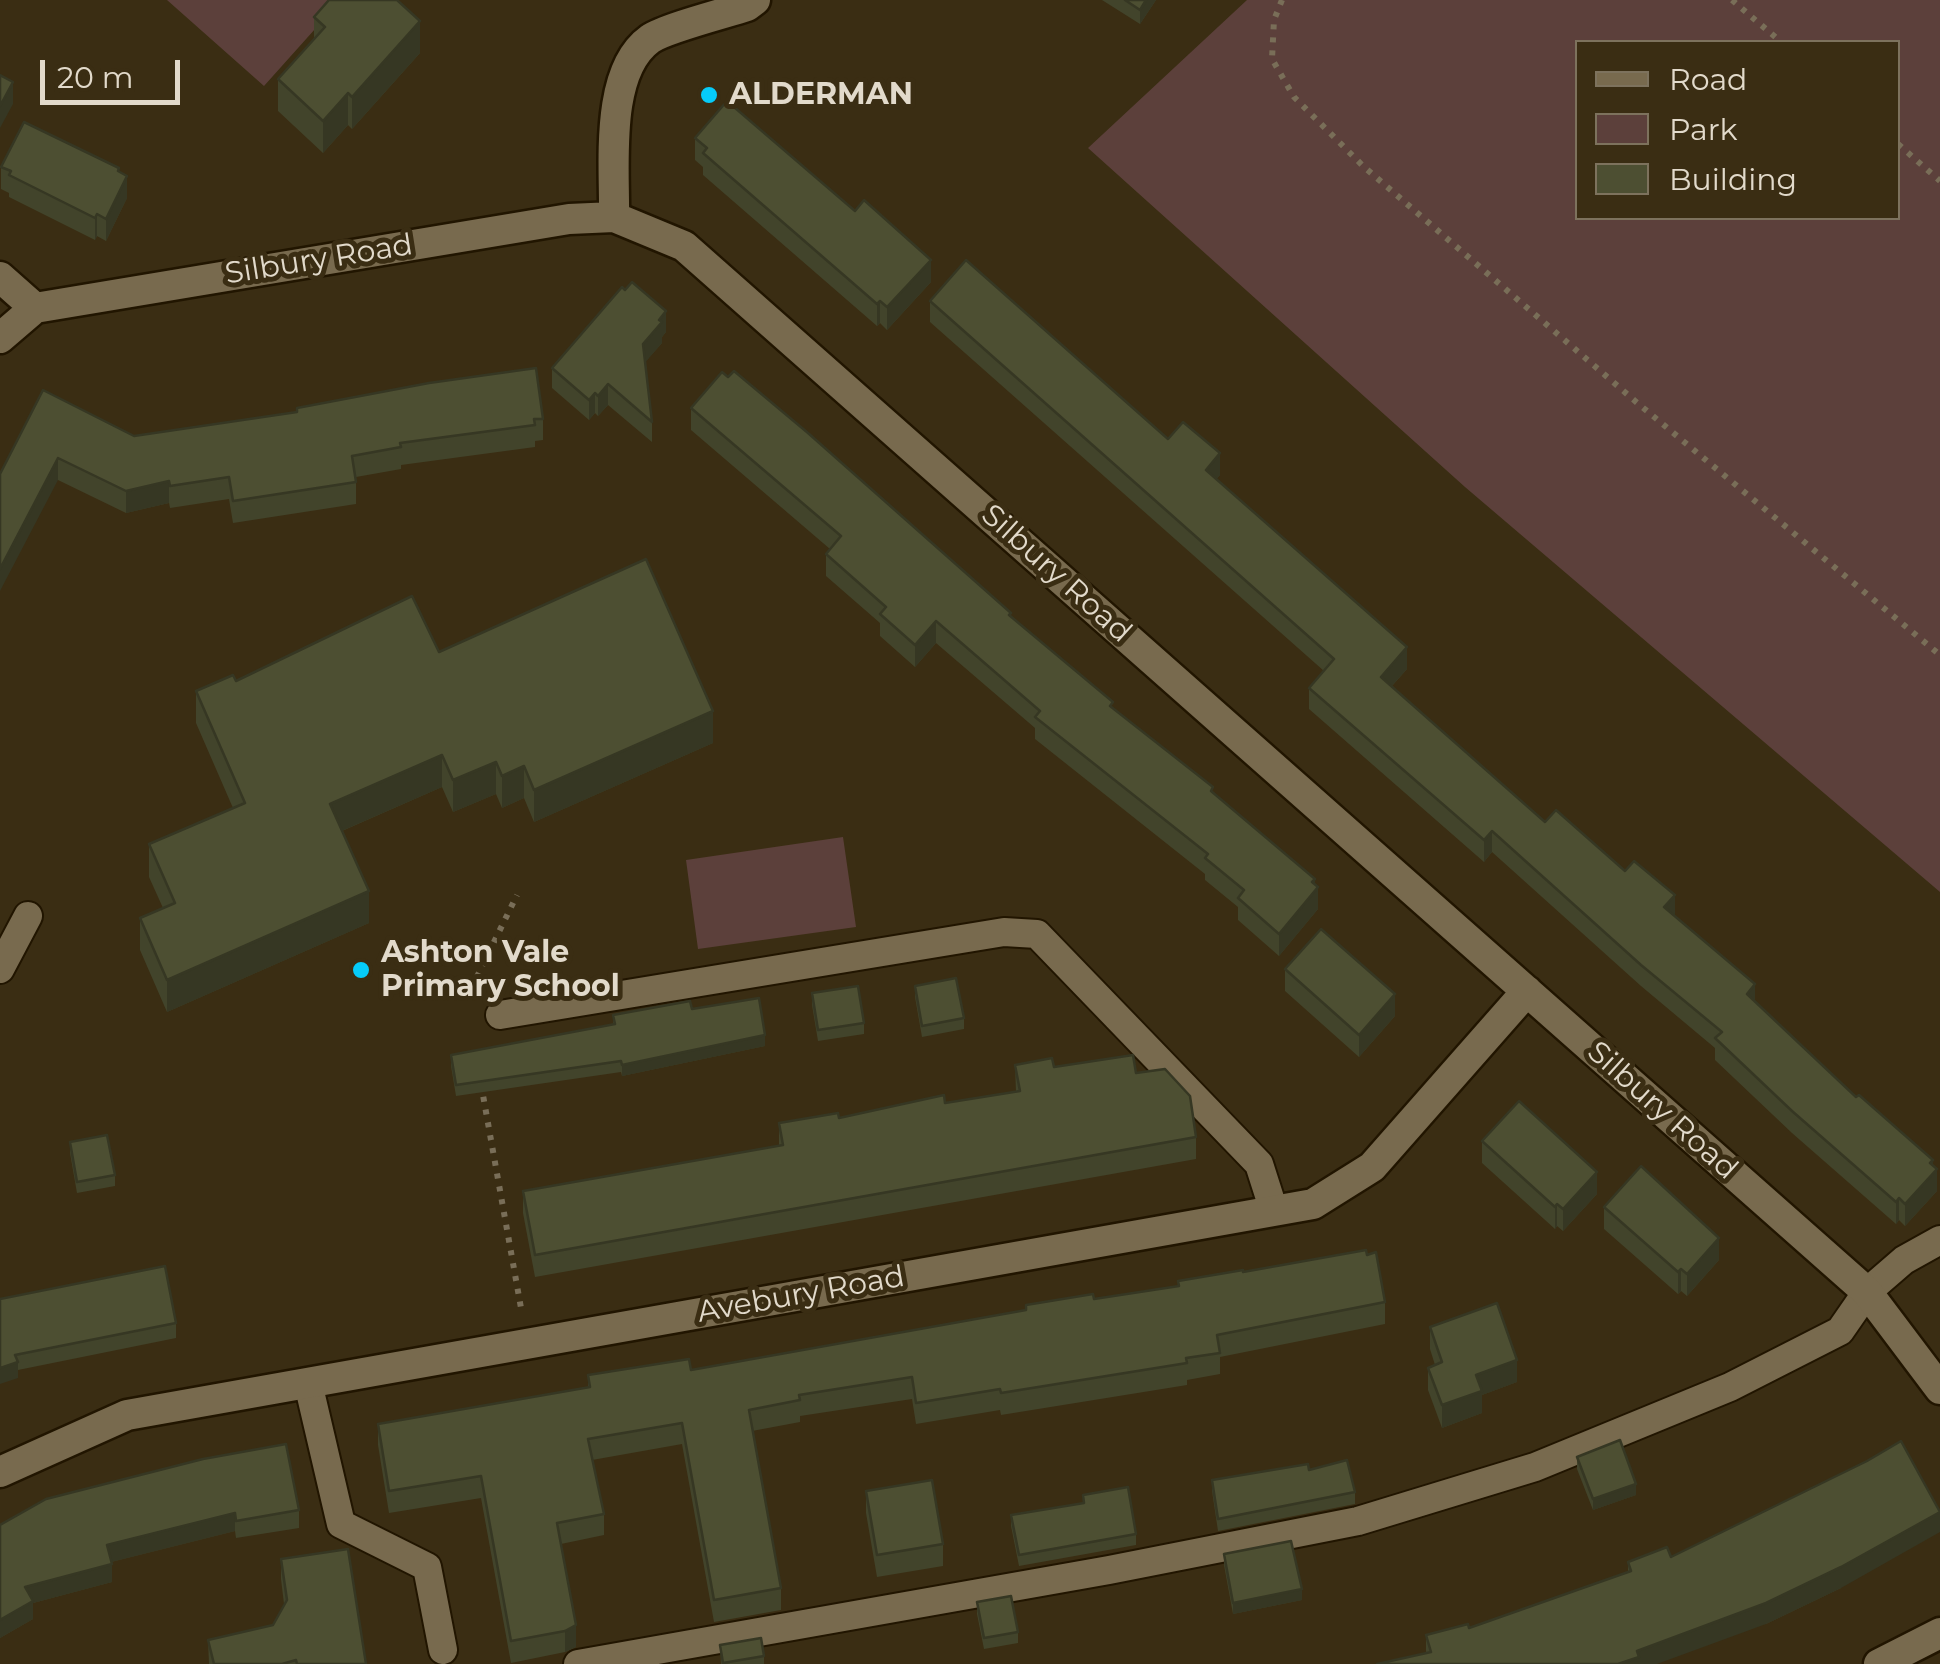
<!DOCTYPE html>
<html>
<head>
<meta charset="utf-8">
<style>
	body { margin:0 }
	#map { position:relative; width:1940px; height:1664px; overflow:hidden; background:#3a2d13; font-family:Montserrat,sans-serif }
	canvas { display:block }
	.legend { position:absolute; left:1575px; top:40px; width:325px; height:180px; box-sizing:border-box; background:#3a2d13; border:2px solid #7d725d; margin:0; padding:12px 18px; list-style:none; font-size:30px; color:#e2dacb }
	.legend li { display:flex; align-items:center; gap:20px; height:50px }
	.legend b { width:50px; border:2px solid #7d725d }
	.scale { position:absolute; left:40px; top:60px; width:140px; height:45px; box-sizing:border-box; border:5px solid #e2dacb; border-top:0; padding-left:12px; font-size:30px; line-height:35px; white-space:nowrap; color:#e2dacb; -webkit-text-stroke:8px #3a2d13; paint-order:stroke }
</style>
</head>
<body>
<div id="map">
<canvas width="1940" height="1664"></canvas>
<ul class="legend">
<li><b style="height:12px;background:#786a4e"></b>Road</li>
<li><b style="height:28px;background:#5c403b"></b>Park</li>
<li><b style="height:28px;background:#4d4f32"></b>Building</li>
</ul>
<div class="scale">20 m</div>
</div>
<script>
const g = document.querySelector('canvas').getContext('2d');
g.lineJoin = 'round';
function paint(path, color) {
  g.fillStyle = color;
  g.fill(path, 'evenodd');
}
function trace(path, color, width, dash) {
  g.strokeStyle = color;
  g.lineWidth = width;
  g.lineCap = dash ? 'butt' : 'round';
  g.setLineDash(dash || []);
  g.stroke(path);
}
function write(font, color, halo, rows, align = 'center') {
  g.font = font + ' Montserrat,sans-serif';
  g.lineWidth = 10;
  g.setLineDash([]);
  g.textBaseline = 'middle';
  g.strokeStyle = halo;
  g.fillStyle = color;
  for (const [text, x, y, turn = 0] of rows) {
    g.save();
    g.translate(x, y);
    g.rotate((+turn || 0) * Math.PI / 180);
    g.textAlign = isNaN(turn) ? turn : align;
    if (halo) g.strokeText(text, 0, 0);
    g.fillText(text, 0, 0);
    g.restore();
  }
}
const green = new Path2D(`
	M167,0H341L264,86Z
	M1247,0H1940V892L1465,487L1088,148ZM1578,42H1898V218H1578Z
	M843,837L856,927L698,949L686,860Z`);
const path = new Path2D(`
	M1282,0L1274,20L1272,59L1294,97L1363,166L1635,401L1940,655
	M1732,0L1781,42
	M1898,144L1940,181
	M471,989L517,895
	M481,1084L521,1308`);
const service = new Path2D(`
	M0,969L28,916
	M500,1015L1004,932L1037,934L1259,1164L1274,1211
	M308,1383L341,1524L427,1567L443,1650
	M578,1664L1109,1570L1358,1521L1535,1467L1730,1387L1840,1331L1867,1292L1904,1260L1940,1240`);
const minor = new Path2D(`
	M614,217C615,167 604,72 650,39C666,28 726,13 747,6L755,0
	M0,277L35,308
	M0,338L35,308L569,219L614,217L684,246L1867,1292L1940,1389
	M0,1472L127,1415L1313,1204L1372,1167L1527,991
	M1879,1664L1940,1633`);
const wall = new Path2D(`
	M1102,0H1156L1140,24Z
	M314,17L420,53L352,129L348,125L323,153L278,111V79L314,39Z
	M695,138L931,282L887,330L880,323L877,326L703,175V167L695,160Z
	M1,167L119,172L127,198L106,241L97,236L95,240L9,197V193L1,189Z
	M930,301L1168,439L1220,475L1216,479L1407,669L1392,686L1545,822L1675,917L1755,1002L1856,1097L1933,1166L1937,1191L1905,1226L1899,1220L1896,1224L1792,1133L1715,1060V1048L1641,986L1492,852L1484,862L1309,709V688L1324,671L930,322Z
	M666,332L662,337V343L645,362L652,422V442L608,405L598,416L595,413L589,420L552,388V368Z
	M691,408L1011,617L1113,709L1213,793L1315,884L1318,909L1279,956L1238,920V907L1205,880V874L1035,739V728L936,643L915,667L880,636V623L826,576V554L830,549L691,430Z
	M543,419V440L535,441V447L401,465V469L356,477V504L233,523L229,499L170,508L169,503L126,513L58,480L0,474L134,436Z
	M439,652L713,743L534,822L524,798L502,808L496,794L453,812L442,787L342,831L369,923L167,1012L140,950V918L163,908L149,877V844L233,808L196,723V691L236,681Z
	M1285,969L1395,1016L1359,1057L1285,991Z
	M915,986L964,1018V1029L922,1037L915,997Z
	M812,993L864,1023V1034L818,1041L812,1005Z
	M692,1009L765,1046L622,1076L621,1072L456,1096L451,1066V1055L613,1024V1015Z
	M1015,1065L1136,1073L1196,1137V1159L535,1277L523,1213V1191L779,1146V1123L839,1118L1016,1092Z
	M1482,1141L1597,1194L1563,1231L1557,1226L1555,1229L1482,1163Z
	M70,1142L115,1175V1186L77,1193L70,1153Z
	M1604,1207L1719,1260L1687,1296L1681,1291L1678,1294L1604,1229Z
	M1243,1272L1385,1302V1324L1220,1357V1374L1187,1380V1385L1001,1415L1000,1410L916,1424L912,1399L800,1416V1422L752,1431L781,1588V1610L714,1622L682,1444L592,1460L604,1514V1535L561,1544L576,1647L565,1652L511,1663L481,1498L389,1513L378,1445V1424L588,1387V1375L691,1370L1094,1299L1178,1286V1281Z
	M0,1299L176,1323V1338L18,1370V1378Z
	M1430,1327L1517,1382L1482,1395V1413L1442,1428L1428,1390V1368L1435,1365L1430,1349Z
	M1577,1457L1636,1495L1593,1510L1577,1469Z
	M1309,1470L1355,1492V1504L1218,1531L1212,1491V1480Z
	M866,1491L943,1544V1566L877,1577L866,1513Z
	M1083,1495L1136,1534V1545L1019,1566L1011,1526V1515L1083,1503Z
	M299,1510V1528L236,1538L235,1531L111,1562L112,1582L33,1603V1619L0,1638V1525Z
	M1224,1554L1302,1600L1233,1614L1224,1565Z
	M1671,1557L1841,1588L1766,1624L1426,1653V1635L1469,1628L1628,1572V1562Z
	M281,1559L366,1664H209L208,1640L273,1625L284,1604L281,1579Z
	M977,1602L1018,1632V1643L984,1649L977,1614Z
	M720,1645L764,1656V1664H721Z`);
const shadedWall = new Path2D(`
	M1146,0H1156L1140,24V10Z
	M420,21V53L352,129V97Z
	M13,82V104L0,128V106Z
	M348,93V125L323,153V121Z
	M127,176V198L106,241V219Z
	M97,214V236L95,240V218Z
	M931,260V282L887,330V307Z
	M880,301V323L877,326V304Z
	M666,311V332L662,337V343L643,365V344Z
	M608,384V405L598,416V396Z
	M595,393V413L589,420V400Z
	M1220,453V475L1206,491V470Z
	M58,458V480L0,591V569Z
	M169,481V503L126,513V491Z
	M936,621V643L915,667V645Z
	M1407,647V669L1381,698V677Z
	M713,711V743L534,822V790Z
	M442,755V787L330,836V804Z
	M496,762V794L453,812V780Z
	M524,766V798L502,808V776Z
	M1492,831V852L1484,862V840Z
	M1315,879V891L1318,887V909L1279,956V934Z
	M369,891V923L167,1012V980Z
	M1675,895V917L1664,907Z
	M1755,984V1006L1747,994Z
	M1395,994V1016L1359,1057V1035Z
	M765,1035V1046L622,1076V1065Z
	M1933,1160V1174L1937,1169V1191L1905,1226V1204Z
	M1597,1172V1194L1563,1231V1209Z
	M1899,1198V1220L1896,1224V1202Z
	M1557,1204V1226L1555,1229V1207Z
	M1719,1238V1260L1687,1296V1274Z
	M1681,1269V1291L1678,1294V1272Z
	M1517,1360V1382L1482,1395V1413L1442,1428V1405L1476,1375Z
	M18,1362V1378L0,1384V1368Z
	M1636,1484V1495L1593,1510V1499Z
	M1940,1512V1532L1841,1588L1766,1624L1657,1664H1618L1637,1651Z
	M235,1513V1531L107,1563V1545Z
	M112,1564V1582L33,1603V1619L0,1638V1620L25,1587Z
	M1302,1589V1600L1233,1614V1603Z
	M576,1625V1647L565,1652V1631Z`);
const building = new Path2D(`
	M329,0H397L420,21L352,97L348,93L323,121L278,79L325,27L314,17Z
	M1125,0H1146L1140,10Z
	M0,75L13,82L0,106Z
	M727,101L855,211L864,200L931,260L887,307L880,301L877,304L703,153L707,148L695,138Z
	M24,122L119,168L118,171L127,176L106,219L97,214L95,218L9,175L11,171L1,167Z
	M966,260L1168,439L1183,422L1220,453L1206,470L1407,647L1381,677L1545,822L1556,810L1625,871L1634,861L1675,895L1664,907L1755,984L1747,994L1856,1097L1859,1095L1933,1160L1930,1163L1937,1169L1905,1204L1899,1198L1896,1202L1792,1111L1715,1038L1722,1032L1641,965L1492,831L1484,840L1309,688L1334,659L930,301Z
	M632,282L666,311L659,320L662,322L643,344L652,422L608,384L598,396L595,393L589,400L552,368L622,287L625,290Z
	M536,368L543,419H534L535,425L400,443L401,447L352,456L356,482L233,501L229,477L170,486L169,481L126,491L58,458L0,569V474L43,390L134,436L297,412V408L429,383Z
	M734,371L808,433L1011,613L1009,615L1113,702L1110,706L1213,787L1211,791L1315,879L1312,882L1318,887L1279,934L1238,898L1244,890L1205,858L1208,854L1035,717L1040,711L936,621L915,645L880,614L886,607L826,554L841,536L691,408L722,372L728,377Z
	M646,559L713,711L534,790L524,766L502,776L496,762L453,780L442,755L330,804L369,891L167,980L140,918L175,903L149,844L245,803L196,691L233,675L236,681L412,596L439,652Z
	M1321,929L1395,994L1359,1035L1285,969Z
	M956,978L964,1018L922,1026L915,986Z
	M858,986L864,1023L818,1030L812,993Z
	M759,998L765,1035L622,1065L621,1061L456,1085L451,1055L615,1024L613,1015L690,1001L692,1009Z
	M1133,1055L1136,1073L1165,1069L1190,1096L1196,1137L535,1255L523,1191L783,1145L779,1123L838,1113L839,1118L944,1095L945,1103L1020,1091L1015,1065L1052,1058L1054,1067Z
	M1519,1101L1597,1172L1563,1209L1557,1204L1555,1207L1482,1141Z
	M107,1135L115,1175L77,1182L70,1142Z
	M1641,1166L1719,1238L1687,1274L1681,1269L1678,1272L1604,1207Z
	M1366,1250L1367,1255L1376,1252L1385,1302L1217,1335L1220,1353L1186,1358L1187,1363L1001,1393L1000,1389L916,1403L912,1377L799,1395L800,1400L749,1410L781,1588L714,1600L682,1423L588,1439L604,1514L557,1523L576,1625L565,1631L511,1641L481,1476L389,1491L378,1424L590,1387L588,1375L689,1359L691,1370L1026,1310V1305L1093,1294L1094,1299L1179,1286L1178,1281L1243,1270V1272Z
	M165,1266L176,1323L15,1355L18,1362L0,1368V1299Z
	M1497,1303L1517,1360L1476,1375L1482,1391L1442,1405L1428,1368L1442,1362L1430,1327Z
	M1620,1440L1636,1484L1593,1499L1577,1457Z
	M1901,1441L1940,1512L1841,1567L1766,1603L1637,1651L1639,1657L1618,1664H1377L1431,1652L1426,1635L1468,1624L1469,1628L1631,1571L1628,1562L1667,1547L1671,1557L1867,1461Z
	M286,1444L299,1510L236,1521L235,1513L107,1545L112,1564L25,1587L33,1601L0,1620V1525L46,1499L203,1459Z
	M1347,1460L1355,1492L1218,1519L1212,1480L1308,1464L1309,1470Z
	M932,1480L943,1544L877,1555L866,1491Z
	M1128,1487L1136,1534L1019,1555L1011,1515L1084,1503L1083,1495Z
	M1291,1541L1302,1589L1233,1603L1224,1554Z
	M348,1549L366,1664H297L296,1660L282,1664H214L208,1640L273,1625L287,1600L281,1559Z
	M1011,1596L1018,1632L984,1638L977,1602Z
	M761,1638L764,1656L723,1663L720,1645Z`);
const markers = [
	[709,95,10,"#06cbf9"],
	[361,970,10,"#06cbf9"]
];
const poiNames = [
	["ALDERMAN",729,95],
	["Ashton Vale",381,953],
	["Primary School",381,987]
];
const streetNames = [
	["Silbury Road",319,260,-9],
	["Silbury Road",1056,574,42],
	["Silbury Road",1662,1111,42],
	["Avebury Road",801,1295,-10]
];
paint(green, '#5c403b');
trace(service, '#211500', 32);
trace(minor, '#211500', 35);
trace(path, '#796e58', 6, [5, 8]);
trace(service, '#786a4e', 28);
trace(minor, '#786a4e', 30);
paint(wall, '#42442b');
paint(shadedWall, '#363723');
paint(building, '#4d4f32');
trace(building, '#363723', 2.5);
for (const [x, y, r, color] of markers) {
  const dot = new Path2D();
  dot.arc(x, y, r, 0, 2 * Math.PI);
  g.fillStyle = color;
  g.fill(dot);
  trace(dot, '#3a2d13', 4);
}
write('bold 30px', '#e2dacb', '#3a2d13', poiNames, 'left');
write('30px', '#e2dacb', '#3a2d13', streetNames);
</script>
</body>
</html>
